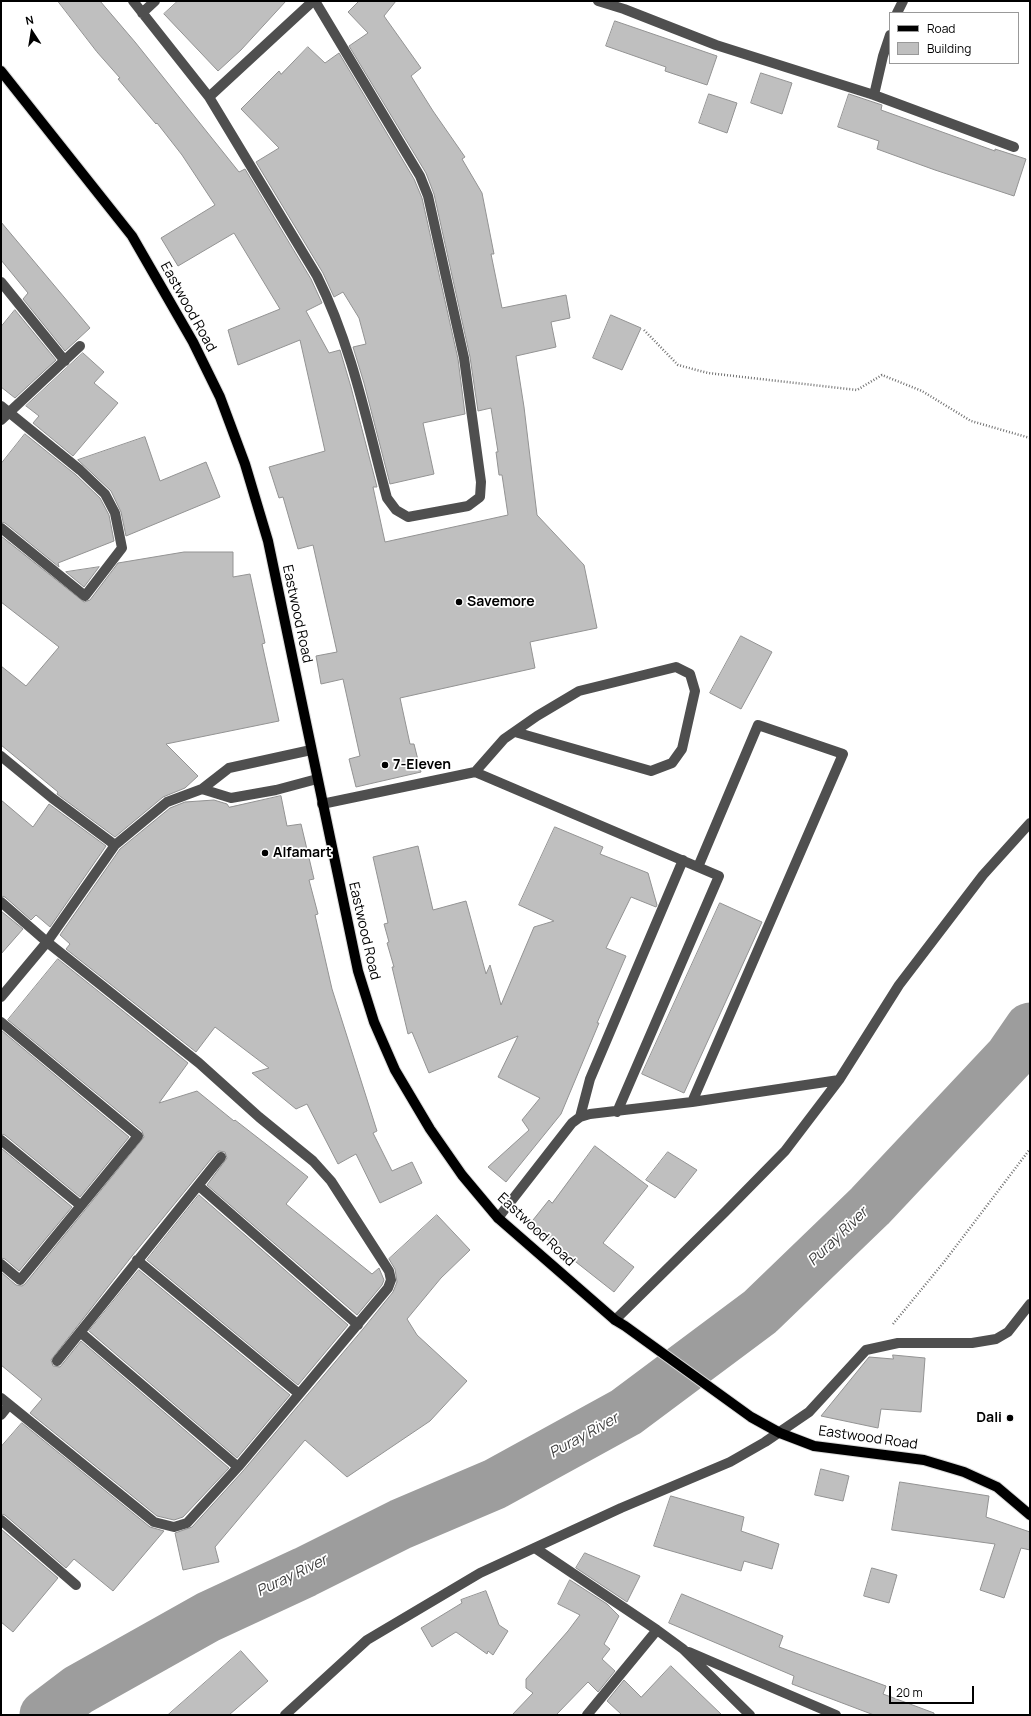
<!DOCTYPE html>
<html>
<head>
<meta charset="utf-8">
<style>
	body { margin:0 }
	#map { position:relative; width:1031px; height:1716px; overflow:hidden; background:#fff; font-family:Manrope,sans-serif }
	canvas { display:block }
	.frame { position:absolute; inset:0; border:2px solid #000; pointer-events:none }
	.legend { position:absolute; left:889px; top:12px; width:130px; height:52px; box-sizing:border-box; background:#fff; border:1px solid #999; margin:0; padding:5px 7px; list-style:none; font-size:12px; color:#000 }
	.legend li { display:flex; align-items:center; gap:8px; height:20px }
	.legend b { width:20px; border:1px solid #999 }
	.north { position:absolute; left:12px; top:12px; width:40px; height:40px; -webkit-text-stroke:3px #fff; paint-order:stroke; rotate:348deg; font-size:11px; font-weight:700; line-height:16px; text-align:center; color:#000 }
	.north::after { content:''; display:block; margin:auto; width:14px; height:18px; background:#000; clip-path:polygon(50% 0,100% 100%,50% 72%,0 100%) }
	.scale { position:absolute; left:889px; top:1686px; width:85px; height:18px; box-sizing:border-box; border:2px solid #000; border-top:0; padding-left:5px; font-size:12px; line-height:14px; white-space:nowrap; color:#000; -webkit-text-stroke:3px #fff; paint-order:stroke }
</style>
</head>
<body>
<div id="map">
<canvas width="1031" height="1716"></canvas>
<div class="frame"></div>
<ul class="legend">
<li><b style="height:5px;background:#000"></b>Road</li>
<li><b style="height:11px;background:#bfbfbf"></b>Building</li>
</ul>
<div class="north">N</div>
<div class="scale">20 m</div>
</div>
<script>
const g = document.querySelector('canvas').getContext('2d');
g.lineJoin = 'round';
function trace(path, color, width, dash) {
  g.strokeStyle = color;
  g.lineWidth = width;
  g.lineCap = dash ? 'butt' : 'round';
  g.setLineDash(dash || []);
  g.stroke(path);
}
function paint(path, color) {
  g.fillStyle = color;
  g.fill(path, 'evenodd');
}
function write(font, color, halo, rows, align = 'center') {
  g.font = font + ' Manrope,sans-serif';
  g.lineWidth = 3.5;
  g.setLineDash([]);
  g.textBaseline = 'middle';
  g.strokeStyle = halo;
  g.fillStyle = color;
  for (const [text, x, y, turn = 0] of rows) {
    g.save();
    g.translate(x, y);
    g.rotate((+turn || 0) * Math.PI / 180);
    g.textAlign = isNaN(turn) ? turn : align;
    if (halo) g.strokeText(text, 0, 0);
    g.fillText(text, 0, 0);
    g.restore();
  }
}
const river = new Path2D(`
	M45,1715L78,1690L208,1617L305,1572L401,1524L495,1484L626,1412L760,1312L870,1206L1010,1057L1030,1028`);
const building = new Path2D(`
	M58,1H100L135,42L239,172L245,169L311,279L322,303L306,311L329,353L340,350L351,387L377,487H373L385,542L508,515L502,475H499L496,452H498L491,408L478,411L470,357L434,194L426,173L349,46L368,33L348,12L359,1H396L384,16L421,68L411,76L433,111L465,157L462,159L482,193L494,254H491L502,308L566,295L570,318L551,322L556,347L516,356L524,407L537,515L584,565L597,628L530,642L535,668L400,698L410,744H414L421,772L356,787L349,759L360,756L343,679L321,684L316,656L337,652L313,545L298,549L283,497L279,498L269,467L325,451L300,340L238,365L228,330L280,309L234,233L178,266L161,238L215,205L182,155L157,123L156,124L118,79L120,78L97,52Z
	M178,1H286L241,50L218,71L164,14Z
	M615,21L717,56L707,85L665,71L666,67L606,46Z
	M308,47L325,63L339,53L414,179L422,198L458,359L465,414L423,423L434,474L390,484L364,383L353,347L366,344L359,318L343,292L334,297L323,273L256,162L279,148L241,109L279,71L281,74Z
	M761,73L792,83L782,114L751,103Z
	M709,94L737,103L727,133L699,123Z
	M849,94L882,105L881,110L995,151V149L1026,159L1014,196L935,170L877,149L879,141L838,127Z
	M1,222L90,328L65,351L23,299L28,293L1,260Z
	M15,310L56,360L15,398L1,387V327Z
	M611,315L641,328L622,370L593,358Z
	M83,353L104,372L94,383L118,403L73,456L33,423L39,416L26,406Z
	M25,434L76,475L100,498L109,515L114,541L58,563L59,567L5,523L1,522V464Z
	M145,437L160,481L206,462L220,497L126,536L121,512L111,491L78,460Z
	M1,536L84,602L90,600L118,563L184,552H233V577L250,574L265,643L262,644L279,721L166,744L198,776L185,788L163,797L115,837L57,794L58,792L1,745V666L26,686L59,647L1,602Z
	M99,567L84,587L66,572Z
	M741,636L772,652L741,709L710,693Z
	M281,796L287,826L301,824L314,879L309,880L318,914L315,915L332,989L377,1131L373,1133L392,1171L412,1162L422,1183L380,1203L356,1154L338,1164L307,1104L296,1109L252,1073L269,1068L215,1027L196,1052L66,949L70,944L60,935L120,849L170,808L185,802L214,800L227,804L229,807Z
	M1,800L33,827L49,804L106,846L50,927L36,915L31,920L5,897L1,896Z
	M555,827L603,847L600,854L648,873L657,905L656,907L631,897L606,948L626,956L597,1023H599L561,1114L506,1182L488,1167L529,1130L522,1120L540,1098L498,1077L518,1036L429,1073L412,1032L408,1034L392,967H394L387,943L389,942L384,924L388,923L373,857L418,846L433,910L466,901L486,974L490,965L501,1005L534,927L554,921L519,905Z
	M720,903L762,922L684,1093L642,1074Z
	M1,911L23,929L1,954Z
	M58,959L188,1063L159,1103L197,1091L234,1121L235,1120L280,1155L308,1177L286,1204L372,1274L379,1268L384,1280L382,1285L357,1315L207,1185L227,1158L225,1152L219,1151L216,1153L132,1256L51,1360L53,1366L60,1367L81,1341L229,1468L183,1517L174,1520L157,1516L30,1413L42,1399L1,1365V1272L16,1285L22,1286L25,1284L144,1137L142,1131L8,1020Z
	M1,1030L129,1137L80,1197L5,1135L1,1134Z
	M595,1146L648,1186L603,1243L634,1267L614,1292L529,1225L549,1200L552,1203Z
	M1,1148L72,1207L19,1271L5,1259L1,1258Z
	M668,1152L697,1170L675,1198L646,1180Z
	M199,1195L348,1325L298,1385L147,1260Z
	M437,1215L470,1250L441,1278L407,1319L417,1335L467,1381L430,1421L347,1477L305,1440L215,1547L219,1562L183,1570L175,1533L192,1527L243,1471L363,1329L393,1292L397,1282L395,1269L389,1259Z
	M139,1270L290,1395L237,1458L89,1331Z
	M893,1355L925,1358L921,1412L881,1409L878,1428L821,1416L869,1357L893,1359Z
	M22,1423L150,1527L164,1531L113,1591L74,1559L66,1568L5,1515L1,1514V1447Z
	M821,1469L849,1476L843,1501L815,1495Z
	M900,1482L989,1496L986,1517L1030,1532V1550L1021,1548L1004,1598L980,1590L995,1544L892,1530Z
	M671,1496L744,1517L741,1531L779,1544L772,1569L744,1561L741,1571L654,1546Z
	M1,1529L58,1578L13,1632L1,1622Z
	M585,1553L640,1576L627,1602L576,1568Z
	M872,1568L897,1575L889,1603L864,1596Z
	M570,1580L607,1604L619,1616L604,1644L610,1649L602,1659L615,1671L598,1692L588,1682L556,1715H512L533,1693L526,1688V1679L568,1631L580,1615L558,1604Z
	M486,1591L499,1625L508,1631L493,1655L488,1651L487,1654L456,1632L432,1647L421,1628L462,1603L461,1600Z
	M682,1594L783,1636L779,1647L886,1686L883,1694L934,1713V1715H874L792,1684L794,1676L669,1623Z
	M241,1651L268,1681L229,1715H168Z
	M671,1666L722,1715H622L607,1701L624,1680L641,1697Z`);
const path = new Path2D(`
	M644,330L678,365L708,373L857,390L882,375L922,391L971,421L1030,438
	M893,1324L944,1262L1030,1149`);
const minor = new Path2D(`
	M133,1L209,97L317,276C352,346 367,423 387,498L396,510L408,517L468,506L480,497L481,482L464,358L428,196L420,176L315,1
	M598,1L624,9L716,45L874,95L1014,147
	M142,13L155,1
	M897,13L903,1
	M874,95L883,56L890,35
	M209,97L313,1
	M1,282L65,361
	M1,406L80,470L105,494L115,513L122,548L85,596L1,528
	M1,420L80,346
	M1,756L52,798L115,845
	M475,772L504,739L537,716L579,691L676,667L690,674L695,691L682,749L672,763L651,771L515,732
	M202,789L231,798L276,790L317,779
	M322,804L475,772L719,876L617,1112
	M1,902L47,942L199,1063L259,1117L313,1161L331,1181L389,1271L391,1280L388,1288L238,1467L187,1523L174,1527L154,1522L1,1398
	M1,997L47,942L115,845L167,802L202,789L229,768L311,750
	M1,1022L138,1136L20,1280L1,1264
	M692,1102L843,754L758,725L698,867
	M580,1117L590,1079L683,860
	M1,1140L80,1205
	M199,1186L358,1325
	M498,1218L572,1123L580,1117L590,1114L692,1102L839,1080L899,985L983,875L1030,823
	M137,1260L298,1393
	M615,1320L725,1212L785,1151L839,1080
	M80,1332L238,1467
	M57,1361L221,1157
	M1,1415L9,1405
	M1,1520L76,1585
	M535,1548L657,1630L683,1649L750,1715
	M689,1652L836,1715
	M285,1715L367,1640L480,1573L621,1508L730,1462L765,1442L809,1412L866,1350L898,1343H972L996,1339L1008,1332L1030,1304
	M587,1715L657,1630`);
const major = new Path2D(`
	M1,71L132,236L193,342L220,397L245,464L268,541L358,971L374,1022L395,1070L430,1129L462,1175L498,1218L615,1320L625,1326L751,1417L780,1433L814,1446L924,1460L964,1472L997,1487L1030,1515`);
const markers = [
	[459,602,4,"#000"],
	[385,765,4,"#000"],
	[265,853,4,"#000"],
	[1010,1418,4,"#000"]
];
const streetNames = [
	["Eastwood Road",188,307,61],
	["Eastwood Road",297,614,78],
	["Eastwood Road",364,931,77],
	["Eastwood Road",536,1230,43],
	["Eastwood Road",868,1438,8]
];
const poiNames = [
	["Savemore",467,602],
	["7-Eleven",393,765],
	["Alfamart",273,853],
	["Dali",1002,1418,"right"]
];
const waterNames = [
	["Puray River",838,1237,-44],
	["Puray River",584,1436,-29],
	["Puray River",292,1576,-26]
];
trace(river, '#9d9d9d', 51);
paint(building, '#bfbfbf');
trace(building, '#939393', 1);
trace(major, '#dbdbdb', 12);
trace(path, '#717171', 2.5, [1, 2]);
trace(minor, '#4f4f4f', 10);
trace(major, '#000', 10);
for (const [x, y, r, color] of markers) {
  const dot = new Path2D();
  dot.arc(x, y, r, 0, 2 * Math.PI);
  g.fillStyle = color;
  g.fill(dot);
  trace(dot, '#fff', 1.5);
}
write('14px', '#000', '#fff', streetNames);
write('bold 14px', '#000', '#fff', poiNames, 'left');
write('italic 15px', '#3e3e3e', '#fff', waterNames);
</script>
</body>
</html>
